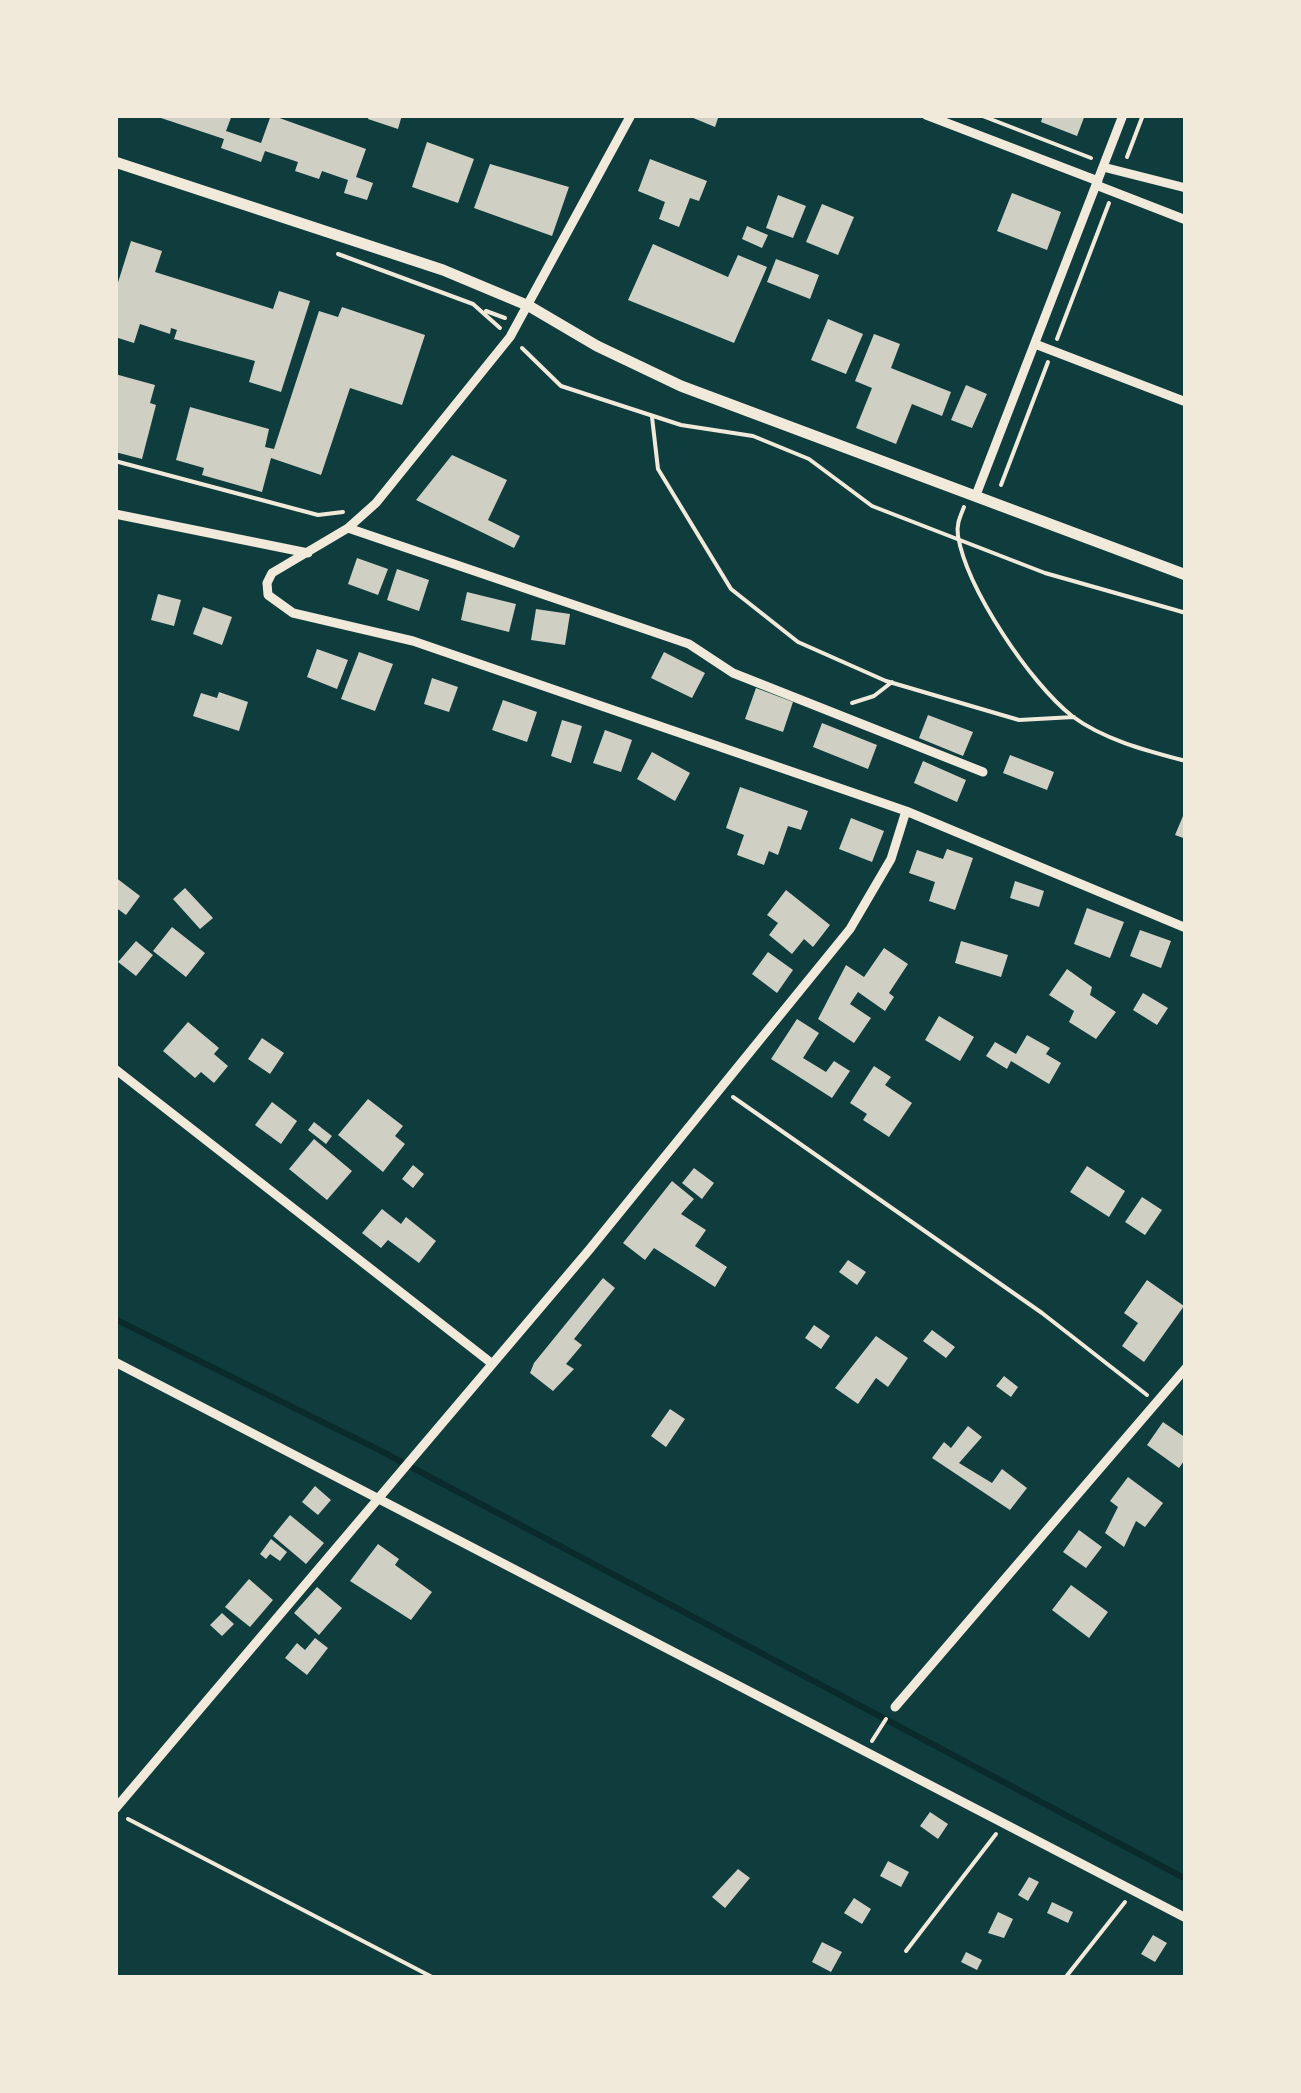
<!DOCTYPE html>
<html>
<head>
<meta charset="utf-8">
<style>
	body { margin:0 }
	#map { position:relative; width:1301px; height:2093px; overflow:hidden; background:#0f3d3e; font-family:"Source Serif 4",serif }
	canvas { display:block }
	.frame { position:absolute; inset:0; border:118px solid #f1e9da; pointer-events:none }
</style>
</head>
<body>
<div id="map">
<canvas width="1301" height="2093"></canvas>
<div class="frame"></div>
</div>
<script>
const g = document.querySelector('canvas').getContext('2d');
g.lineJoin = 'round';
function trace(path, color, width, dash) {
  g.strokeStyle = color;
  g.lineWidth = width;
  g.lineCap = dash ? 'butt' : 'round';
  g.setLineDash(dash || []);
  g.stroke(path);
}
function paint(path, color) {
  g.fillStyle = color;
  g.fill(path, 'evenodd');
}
const stream = new Path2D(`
	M115,1319L383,1452L1186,1879`);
const building = new Path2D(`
	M152,115H232L226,131L261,143L271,115L366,149L356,177L373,183L367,200L344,193L348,180L322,171L319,179L295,171L298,162L265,151L261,162L221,148L224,139Z
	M369,115H402L398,129L368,119Z
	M686,115H719L715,127Z
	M1043,115H1085L1077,136L1041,122Z
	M427,142L474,159L458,203L412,187Z
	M650,159L707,181L699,201L690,198L679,227L659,219L665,202L638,191Z
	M490,164L569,187L552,236L474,208Z
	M1012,193L1061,212L1047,250L997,231Z
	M778,195L806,206L793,238L766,228Z
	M822,204L854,217L838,255L806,242Z
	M747,226L768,235L762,248L742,239Z
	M131,241L162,251L155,272L273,309L279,291L310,301L281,392L249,382L255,361L174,339L177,330L171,328L170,334L140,324L134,343L115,337V292Z
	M653,244L728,277L738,255L767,267L734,343L628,300Z
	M776,259L819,275L810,299L767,282Z
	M342,307L425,335L402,405L350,388L321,475L271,458L262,492L202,475L204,468L176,460L190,407L269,429L265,447L274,449L319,311L338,317Z
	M828,319L863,334L846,374L811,360Z
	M874,334L900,344L891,368L951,392L942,416L912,404L896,444L856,428L872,388L855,381Z
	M115,374L155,385L150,403L156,405L142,459L115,452Z
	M966,385L987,394L972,428L951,420Z
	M452,455L507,480L488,520L520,536L514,548L416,500Z
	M357,558L388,569L378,595L348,584Z
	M397,569L429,580L419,611L387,600Z
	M467,592L516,604L509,632L461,620Z
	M158,594L181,600L174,626L151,620Z
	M203,607L232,617L222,645L193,634Z
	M536,609L570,614L565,645L531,640Z
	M317,649L348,660L337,689L307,677Z
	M359,652L393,664L375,711L341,699Z
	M664,652L705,673L692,698L651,678Z
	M432,678L458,687L449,712L424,704Z
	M756,688L793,702L783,732L745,719Z
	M219,692L248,702L239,731L193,716L201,693L217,698Z
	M503,700L537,712L527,742L492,730Z
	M928,715L973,732L963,756L919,738Z
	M562,720L582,726L571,763L551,756Z
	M822,723L877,745L868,769L813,747Z
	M605,730L632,740L621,772L593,763Z
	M652,752L690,773L675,801L637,779Z
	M1010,755L1054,772L1047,790L1003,773Z
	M923,761L966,780L957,802L914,783Z
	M740,787L808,811L801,830L788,826L778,855L769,851L764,865L737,855L744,835L726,828Z
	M1186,809V839L1175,835Z
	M851,818L884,831L872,862L839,849Z
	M947,849L973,858L955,910L929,901L935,882L909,873L917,850L943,859Z
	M115,877L140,896L126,915L115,907Z
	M1015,881L1044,891L1039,907L1010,898Z
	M185,888L213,918L200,929L173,899Z
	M786,890L830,925L813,947L804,939L792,954L769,935L778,923L767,915Z
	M1087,908L1124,922L1110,958L1074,944Z
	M172,927L205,953L186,977L153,951Z
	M1140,930L1171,941L1161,968L1130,956Z
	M136,941L153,955L136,976L118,962Z
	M961,941L1008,955L1001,977L955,963Z
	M884,948L908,964L889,993L894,997L885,1011L858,992L850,1004L871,1018L854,1043L818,1019L846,965L864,977Z
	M768,952L793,970L777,993L752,974Z
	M1067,969L1092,987L1090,995L1116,1012L1096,1039L1069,1022L1074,1011L1049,995Z
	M1143,993L1168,1008L1157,1025L1133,1010Z
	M939,1016L974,1037L960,1061L925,1040Z
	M797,1019L819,1033L803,1058L826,1072L834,1061L850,1071L832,1098L771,1059Z
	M188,1022L219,1048L214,1054L228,1066L214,1083L201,1072L195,1078L163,1051Z
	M1027,1035L1050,1048L1046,1054L1061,1063L1049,1084L1011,1061L1007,1069L986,1056L995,1042L1016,1054Z
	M262,1038L284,1053L270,1074L248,1059Z
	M874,1066L891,1077L885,1085L912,1103L889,1137L863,1120L867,1114L850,1103Z
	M368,1099L403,1126L395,1136L405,1144L383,1172L338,1135Z
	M272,1102L297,1121L281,1144L255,1125Z
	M314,1122L332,1136L326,1144L308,1130Z
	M314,1139L352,1171L327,1200L289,1169Z
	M413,1165L424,1174L413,1188L402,1179Z
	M1087,1166L1125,1191L1109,1217L1070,1192Z
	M694,1168L714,1183L702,1199L682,1183Z
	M672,1181L694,1199L681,1214L706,1230L695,1246L727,1267L715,1287L654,1248L645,1260L623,1243Z
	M1142,1197L1162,1210L1145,1235L1125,1222Z
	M382,1209L401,1224L406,1217L436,1241L419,1263L388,1240L381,1248L362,1233Z
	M848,1260L866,1272L857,1285L839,1272Z
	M603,1278L615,1288L574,1339L582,1345L566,1364L574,1369L553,1391L530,1373L534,1363Z
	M1147,1280L1184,1306L1144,1362L1122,1346L1138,1323L1124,1313Z
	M814,1325L830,1336L821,1349L805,1338Z
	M932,1330L955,1347L946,1358L923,1341Z
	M876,1336L908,1358L888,1387L876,1378L858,1404L835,1388Z
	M1004,1376L1018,1387L1011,1397L996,1386Z
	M670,1409L685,1419L666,1447L651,1436Z
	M1163,1422L1186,1438V1458L1179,1468L1147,1445Z
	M968,1426L982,1437L959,1463L992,1483L1002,1469L1027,1488L1010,1510L932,1458L944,1442L951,1448Z
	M1128,1477L1163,1503L1145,1527L1136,1521L1124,1547L1105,1533L1118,1507L1110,1501Z
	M315,1486L331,1500L318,1515L302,1502Z
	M290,1515L324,1543L306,1564L273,1536Z
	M1079,1530L1102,1547L1086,1568L1063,1552Z
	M271,1539L287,1552L280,1561L270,1554L266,1559L260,1554Z
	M378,1544L399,1559L395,1565L432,1592L411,1620L350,1581Z
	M249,1579L273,1600L250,1627L225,1607Z
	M1071,1585L1108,1612L1089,1638L1052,1610Z
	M317,1587L342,1608L319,1635L294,1613Z
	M222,1613L234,1624L222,1636L210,1625Z
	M315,1638L328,1648L307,1675L285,1658L297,1643L305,1650Z
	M930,1812L948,1824L938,1839L920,1826Z
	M888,1861L909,1872L901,1887L880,1876Z
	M738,1869L750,1878L725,1908L712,1897Z
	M1029,1877L1039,1882L1028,1901L1018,1895Z
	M854,1898L871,1909L862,1924L844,1913Z
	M1052,1902L1073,1912L1068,1923L1047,1913Z
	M998,1912L1013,1919L1004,1938L988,1933Z
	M1153,1935L1167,1943L1155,1962L1141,1954Z
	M822,1942L842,1952L831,1972L812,1962Z
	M966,1952L982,1960L977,1970L961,1962Z`);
const path = new Path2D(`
	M980,115L1091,158
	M1127,157L1143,115
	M338,254L473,304L500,328
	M486,311L505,318
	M1057,339L1109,203
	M522,348L561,386L681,425L753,436L809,459L872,506L1045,573L1186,613
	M652,417L658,469L731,589L798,642L886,681L1019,720L1074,717
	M115,461L318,515L343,512
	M1001,485L1048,362
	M964,507C960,517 956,525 958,536C967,589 1030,683 1072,716C1104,740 1148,751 1186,761
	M852,703L874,696L892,682
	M733,1097L1042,1313L1147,1395
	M872,1741L886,1719
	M128,1819L434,1978
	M906,1951L996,1834
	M1065,1978L1125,1902`);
const minor = new Path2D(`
	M631,115L510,337L376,503L348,528L272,573L267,583L268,595L293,613L413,641L906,811L1186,928
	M926,115L1098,181
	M1103,167L1186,188
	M1096,185L1186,220
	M1035,344L1186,402
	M976,495L1123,115
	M115,514L308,553
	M348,528L689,644L733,673L983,772
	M115,1069L490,1362
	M115,1362L1186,1918
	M895,1707L1186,1368
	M115,1809L589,1250L850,929L891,859L906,811`);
const tertiary = new Path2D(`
	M115,162L443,270L529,306L597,346L681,386L1186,575`);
trace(stream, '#0a2a2b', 6);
paint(building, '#cfcfc3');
trace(path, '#f1e9da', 4);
trace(minor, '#f1e9da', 9);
trace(tertiary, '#f1e9da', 11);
</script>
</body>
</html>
